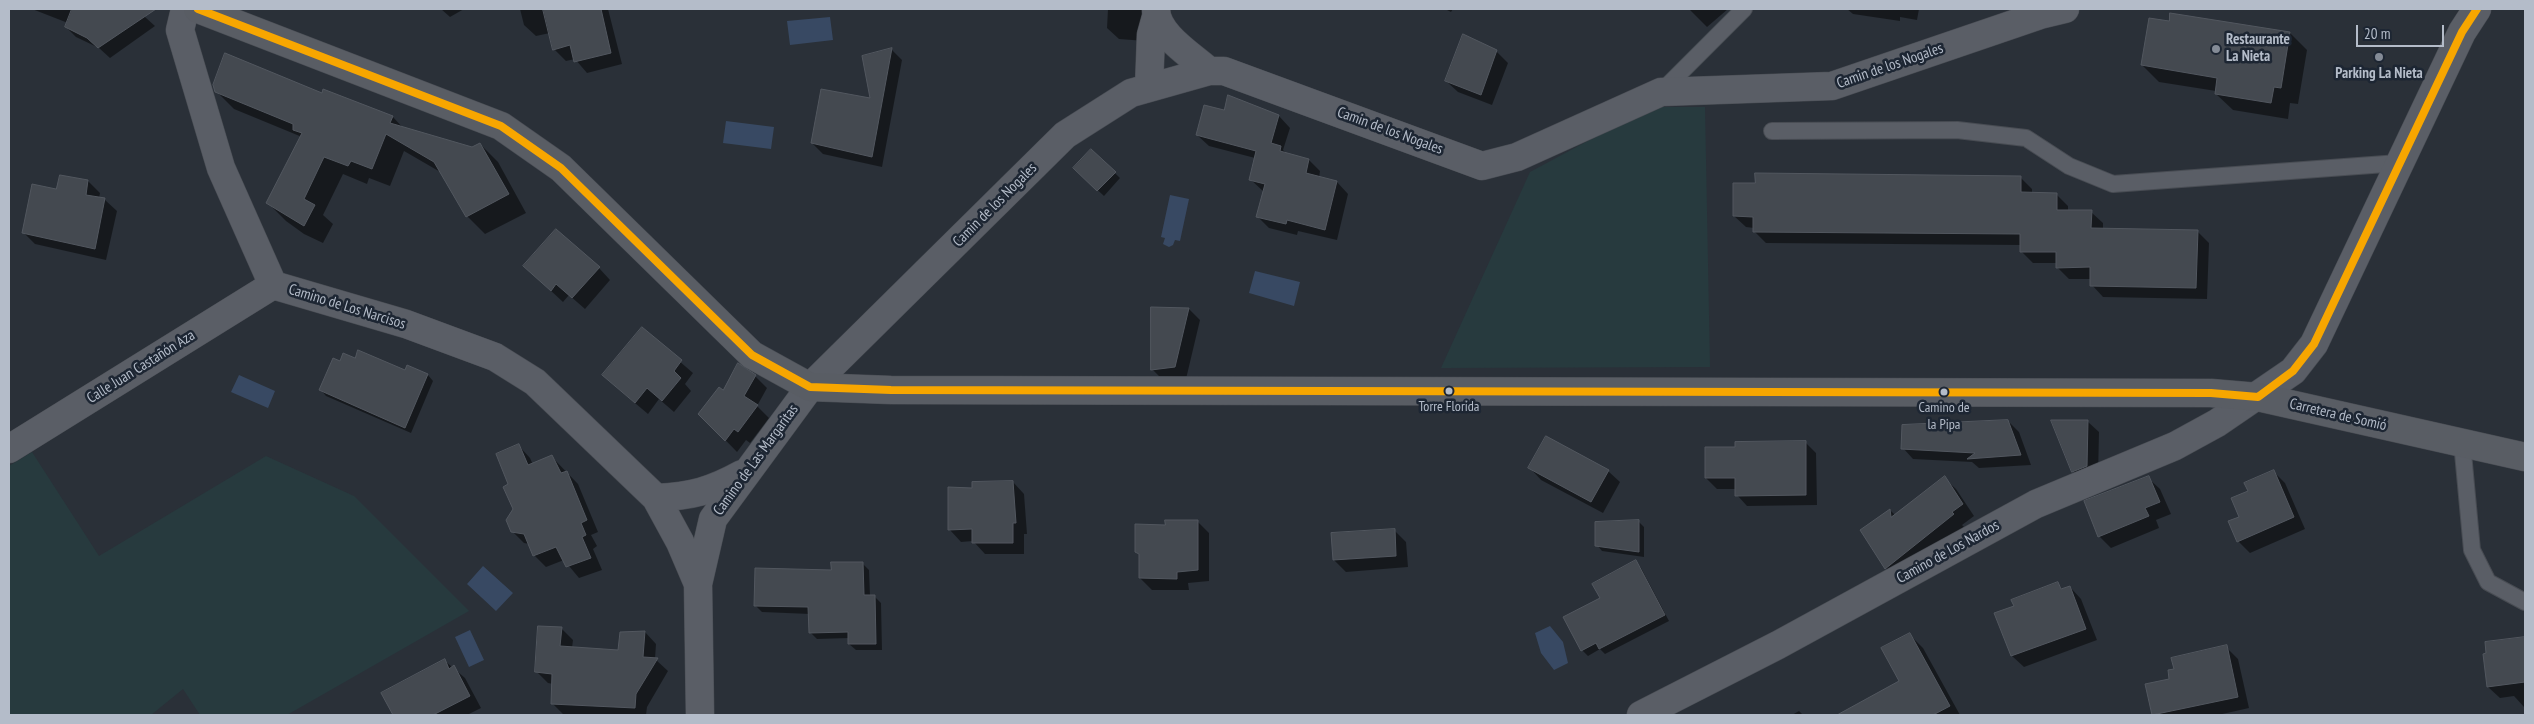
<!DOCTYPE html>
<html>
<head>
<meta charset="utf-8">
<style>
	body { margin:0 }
	#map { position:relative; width:2534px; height:724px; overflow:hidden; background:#2a3038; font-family:"PT Sans Narrow",sans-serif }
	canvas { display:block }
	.frame { position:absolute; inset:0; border:10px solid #b4bcc9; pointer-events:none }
	.scale { position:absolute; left:2356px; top:25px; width:88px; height:22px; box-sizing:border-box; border:2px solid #b4bcc9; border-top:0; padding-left:6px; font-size:15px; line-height:18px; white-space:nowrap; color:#b4bcc9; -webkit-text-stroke:4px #1d2633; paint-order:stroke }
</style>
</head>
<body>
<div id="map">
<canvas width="2534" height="724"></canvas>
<div class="frame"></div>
<div class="scale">20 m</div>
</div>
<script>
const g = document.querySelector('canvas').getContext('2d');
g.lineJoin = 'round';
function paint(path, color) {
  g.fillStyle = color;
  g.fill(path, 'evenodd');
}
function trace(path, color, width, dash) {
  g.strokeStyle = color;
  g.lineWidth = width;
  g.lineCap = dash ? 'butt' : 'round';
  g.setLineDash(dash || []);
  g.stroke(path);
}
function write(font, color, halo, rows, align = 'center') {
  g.font = font + ' "PT Sans Narrow",sans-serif';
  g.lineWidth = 5;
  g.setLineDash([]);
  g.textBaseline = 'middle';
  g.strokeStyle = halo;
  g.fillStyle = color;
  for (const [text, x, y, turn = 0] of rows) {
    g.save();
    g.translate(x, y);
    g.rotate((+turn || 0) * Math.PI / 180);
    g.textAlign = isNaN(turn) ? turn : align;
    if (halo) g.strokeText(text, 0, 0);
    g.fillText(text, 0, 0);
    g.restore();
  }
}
const green = new Path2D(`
	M1651,107H1705L1710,367L1441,368L1530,172Z
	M32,452L99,556L266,456L354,496L469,611L287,715H200L183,689L151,715H9V466Z`);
const water = new Path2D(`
	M830,17L833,40L790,45L787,21Z
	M726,121L774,127L771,149L723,143Z
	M1170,195L1189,199L1180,241L1175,240L1173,245L1169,247L1163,244L1165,238L1161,237Z
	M1255,271L1300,282L1294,306L1249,293Z
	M239,375L275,391L268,408L231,392Z
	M483,566L513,593L496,611L467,584Z
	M1550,626L1563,642L1568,663L1554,670L1541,653L1535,633Z
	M470,630L484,660L469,667L455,637Z`);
const shadow = new Path2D(`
	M32,9H126L145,17L155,26L110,58L99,48L76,37L66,27L68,23Z
	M441,9H464L450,17Z
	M520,9H608L622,64L587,73L575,59L566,61L554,49L550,33L536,36L524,25Z
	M1108,9H1147L1145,41L1119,39L1107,28Z
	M1445,9H1453L1451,12Z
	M1689,9H1728L1707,27Z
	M1847,9H1919L1917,20L1900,17V21L1853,14Z
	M2171,15L2290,33L2307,50L2298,104L2290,103L2288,119L2233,110L2216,94V91L2159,82L2142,65L2170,22Z
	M892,50L902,60L882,167L823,154L812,143L872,100L863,57Z
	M1496,51L1508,63L1492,105L1458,92L1446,81Z
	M324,90L393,117L404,129L472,149L480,144L498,162L526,213L485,234L467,216L442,173L404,151L390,186L369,178L367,184L343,174L323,215L333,224L323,243L304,234L286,221L268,203L302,137L234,109L216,91L322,94Z
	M1229,97L1279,116L1290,128L1283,150L1288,155L1309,160L1320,171L1319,178L1337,182L1348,194L1337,240L1298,231L1297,235L1269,228L1258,217L1264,192L1250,179L1255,158L1209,146L1197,135L1224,112Z
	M1091,150L1120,178L1104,196L1074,168Z
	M2020,177L2032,189V194H2056L2068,206V211L2091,212L2103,223V229L2197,231L2209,243L2207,299L2103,297L2092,285V279H2069L2057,267V263H2033L2021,251V245L1766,243L1754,231V228L1746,227L1734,216Z
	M88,181L100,193L99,198L105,200L117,211L106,260L35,244L24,233L57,190Z
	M599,268L610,280L585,309L569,295L563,302L536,277Z
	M1189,309L1200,320L1186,379L1164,381L1152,369Z
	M642,329L693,373L685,384L691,391L674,412L659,399L648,414L616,387Z
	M356,360L406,372L408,367L428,375L433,381L411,433L326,396L321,390L340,362Z
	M755,376L767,388L757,406L769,418L750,443L746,440L737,452L700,414L723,392Z
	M2008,421L2019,432L2031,465L1979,468L1972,462L1913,459L1903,448Z
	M2087,421L2099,432L2098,477L2085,483L2073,471Z
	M1805,442L1816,453L1817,505L1747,506L1737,495L1736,489H1717L1706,478L1736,448Z
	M519,446L530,458L533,465L552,457L578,484L598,532L591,535L597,546L593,549L602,570L579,578L564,560L546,567L534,555L529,544L524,543L512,531L514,509L509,485Z
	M1530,468L1608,471L1620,482L1603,513L1541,480Z
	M2274,472L2285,483L2305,529L2250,553L2238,541L2241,517L2249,492Z
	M1944,478L1956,489L1974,516L1962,525L1964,527L1897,580L1886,568L1890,510L1895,515Z
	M2148,478L2160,489L2171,514L2156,520L2159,528L2111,548L2099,536Z
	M1013,482L1024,494L1027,534H1024V554H985L973,541L961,542L950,530L973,489Z
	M1197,521L1209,533V581L1188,583L1189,590H1152L1140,578L1141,556L1136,552Z
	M1638,521L1644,527V557L1602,551L1597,545Z
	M1394,530L1406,542L1408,567L1346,572L1334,560Z
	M1636,562L1641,568L1669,621L1605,654L1600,649L1588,656L1582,650L1601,599Z
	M862,563L869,570L870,596H874L881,603L882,650H856L849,644V638L817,639L810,632V614L762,612L756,606L832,571Z
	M2058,584L2063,590L2070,587L2081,599L2097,640L2024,667L2012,656L2016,606Z
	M561,628L573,640L572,648L619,651L645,632L656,644L655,659L668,671L647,707L646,715H564L552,703L553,684L548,683L536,671Z
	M1909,634L1923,648L1960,715H1840L1901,682Z
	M2525,638V706L2524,707L2514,696L2500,698L2488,687L2486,643Z
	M2226,647L2238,659L2249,708L2218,715H2153L2146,685L2171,680Z
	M445,661L465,678L481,708L467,715H394L383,694Z
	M1799,711L1803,715H1792Z`);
const building = new Path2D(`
	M72,9H156L98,48L87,38L65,27Z
	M543,9H601L611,53L574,62L570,45L553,50Z
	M2170,13L2290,32L2281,88L2274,87L2271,103L2215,94L2217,78L2141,65L2149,18L2169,21Z
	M1463,34L1497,50L1481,95L1445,81Z
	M892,48L872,157L811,143L821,89L870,98L862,56Z
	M225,53L322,93L323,89L393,116L390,123L472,147L480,143L509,194L466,217L434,162L386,134L372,169L351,161L348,166L324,157L304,199L315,205L304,226L266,203L302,133L293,130V124L215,92L213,85Z
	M1228,95L1279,115L1271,143L1281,146L1280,151L1309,159L1306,173L1337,181L1325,230L1287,220L1286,224L1256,217L1265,184L1249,180L1256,151L1196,135L1204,105L1224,110Z
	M1091,149L1116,172L1097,191L1073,168Z
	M1755,173L2021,176V192L2057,193V210H2092L2091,228L2198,230L2196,288L2090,286V267L2056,268V252H2020V234L1753,232V217L1733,216V183H1755Z
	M60,175L88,180L86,195L105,198L95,249L22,233L32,184L56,189Z
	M556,229L600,267L572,298L556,284L551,291L523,266Z
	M1151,307L1189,308L1175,367L1151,370Z
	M642,327L682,360L674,371L681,378L662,401L647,388L635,403L602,375Z
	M358,350L405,370L407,365L428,374L405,428L319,390L333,358L340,361L343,353L355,358Z
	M738,363L756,375L744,396L758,405L738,432L734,429L725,441L698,414L719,387L723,390Z
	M2008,420L2021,455L1967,459L1975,453L1901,449L1902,425Z
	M2051,420H2088L2087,466L2072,472Z
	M1546,436L1609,470L1591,502L1528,468Z
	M1806,441V495L1735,496V478H1705V447H1735V442Z
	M519,444L528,465L552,455L561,473L567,471L587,520L581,523L586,535L582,537L591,558L566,567L556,547L533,556L524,534L511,532L506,520L513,509L503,487L508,484L496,454Z
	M2274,470L2294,517L2237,542L2228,521L2239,517L2231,498L2248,491L2244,483Z
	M1945,476L1963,504L1952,512L1954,514L1885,569L1860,530L1890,509L1891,517Z
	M2149,476L2160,502L2145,508L2149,516L2098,537L2084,501Z
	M1013,481L1016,523H1013V543H972V529L948,530V487L972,488V482Z
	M1165,520H1198V570L1177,572V579L1139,578V554L1135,552V524L1165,525Z
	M1639,520V552L1595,546V522Z
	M1395,529L1396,556L1333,560L1331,533Z
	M1636,560L1665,615L1599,649L1596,643L1581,651L1563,617L1600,598L1592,584Z
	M831,562H863L864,595H875L876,644H848V632L809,633L808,607L754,606L755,568L831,570Z
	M2058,582L2061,589L2070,586L2086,629L2011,656L1994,613L2014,606L2011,600Z
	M538,626L562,627L560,646L618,650L620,632L645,631L643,657L658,658L636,694L635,708L551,704L552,674L535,672Z
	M1910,633L1950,706L1933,715H1837L1899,681L1881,648Z
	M2525,637V682L2487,687L2483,654L2486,653L2485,642Z
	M2227,645L2238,697L2152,715L2145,684L2169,679L2168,670L2174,669L2171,658Z
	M445,659L449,669L454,665L470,696L433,715H393L381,693Z`);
const lane = new Path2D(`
	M1661,92L1744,9
	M1772,131L1957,130L2026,138L2069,166L2113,184L2399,163
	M2462,442L2472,550L2488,582L2525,602`);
const street = new Path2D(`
	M185,9L180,30L221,168L273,285L406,324L495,357L535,382L656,498L680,542L698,584
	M1156,9C1156,34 1191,55 1209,71
	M1149,87L1151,35L1156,17
	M9,449L273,285
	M656,498C692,496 711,491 742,474
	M700,715L698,584L713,519L810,387L1065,135L1131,93L1209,71H1224L1482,166L1517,157L1661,92L1832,86L2040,15L2065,9
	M1641,715L1778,645L2036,504L2175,446L2217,423L2293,371L2314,344L2462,32L2477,9`);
const secondary = new Path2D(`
	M198,9L501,126L561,168L752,355L810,387L891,390L2211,393L2258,397L2525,457`);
const bus1 = new Path2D(`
	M198,9L501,126L561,168L752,355L810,387L891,390L2211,393L2258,397L2293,371L2314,344L2462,32L2477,9`);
const markers = [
	[2216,49,5,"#848b96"],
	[2379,57,5,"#848b96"],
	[1449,391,4.5,"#b4bcc9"],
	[1944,392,4.5,"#b4bcc9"]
];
const busNames = [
	["Torre Florida",1449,407],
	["Camino de",1944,408],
	["la Pipa",1944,425]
];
const poiNames = [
	["Restaurante",2226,40],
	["La Nieta",2226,57],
	["Parking La Nieta",2379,74,"center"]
];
const streetNames = [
	["Camin de los Nogales",1890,66,-19],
	["Camin de los Nogales",1390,131,20],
	["Camin de los Nogales",995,205,-45],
	["Camino de Los Narcisos",347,307,17],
	["Calle Juan Castañón Aza",141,367,-32],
	["Carretera de Somió",2338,415,13],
	["Camino de Las Margaritas",756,460,-54],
	["Camino de Los Nardos",1948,552,-29]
];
paint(green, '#273a3e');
paint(water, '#384963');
paint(shadow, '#0007');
paint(building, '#444950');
trace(building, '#52575f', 1);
trace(lane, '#484c53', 18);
trace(street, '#484c53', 29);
trace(secondary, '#484c53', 29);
trace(lane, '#5a5e66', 16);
trace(street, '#5a5e66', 28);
trace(secondary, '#595d64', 28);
trace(bus1, '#f7a600', 8);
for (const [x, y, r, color] of markers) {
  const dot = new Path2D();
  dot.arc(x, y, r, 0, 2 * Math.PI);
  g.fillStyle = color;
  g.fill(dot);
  trace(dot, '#1d2633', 2);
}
write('14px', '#b4bcc9', '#1d2633', busNames);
write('bold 15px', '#b4bcc9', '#1d2633', poiNames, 'left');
write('15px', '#b4bcc9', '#1d2633', streetNames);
</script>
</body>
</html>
